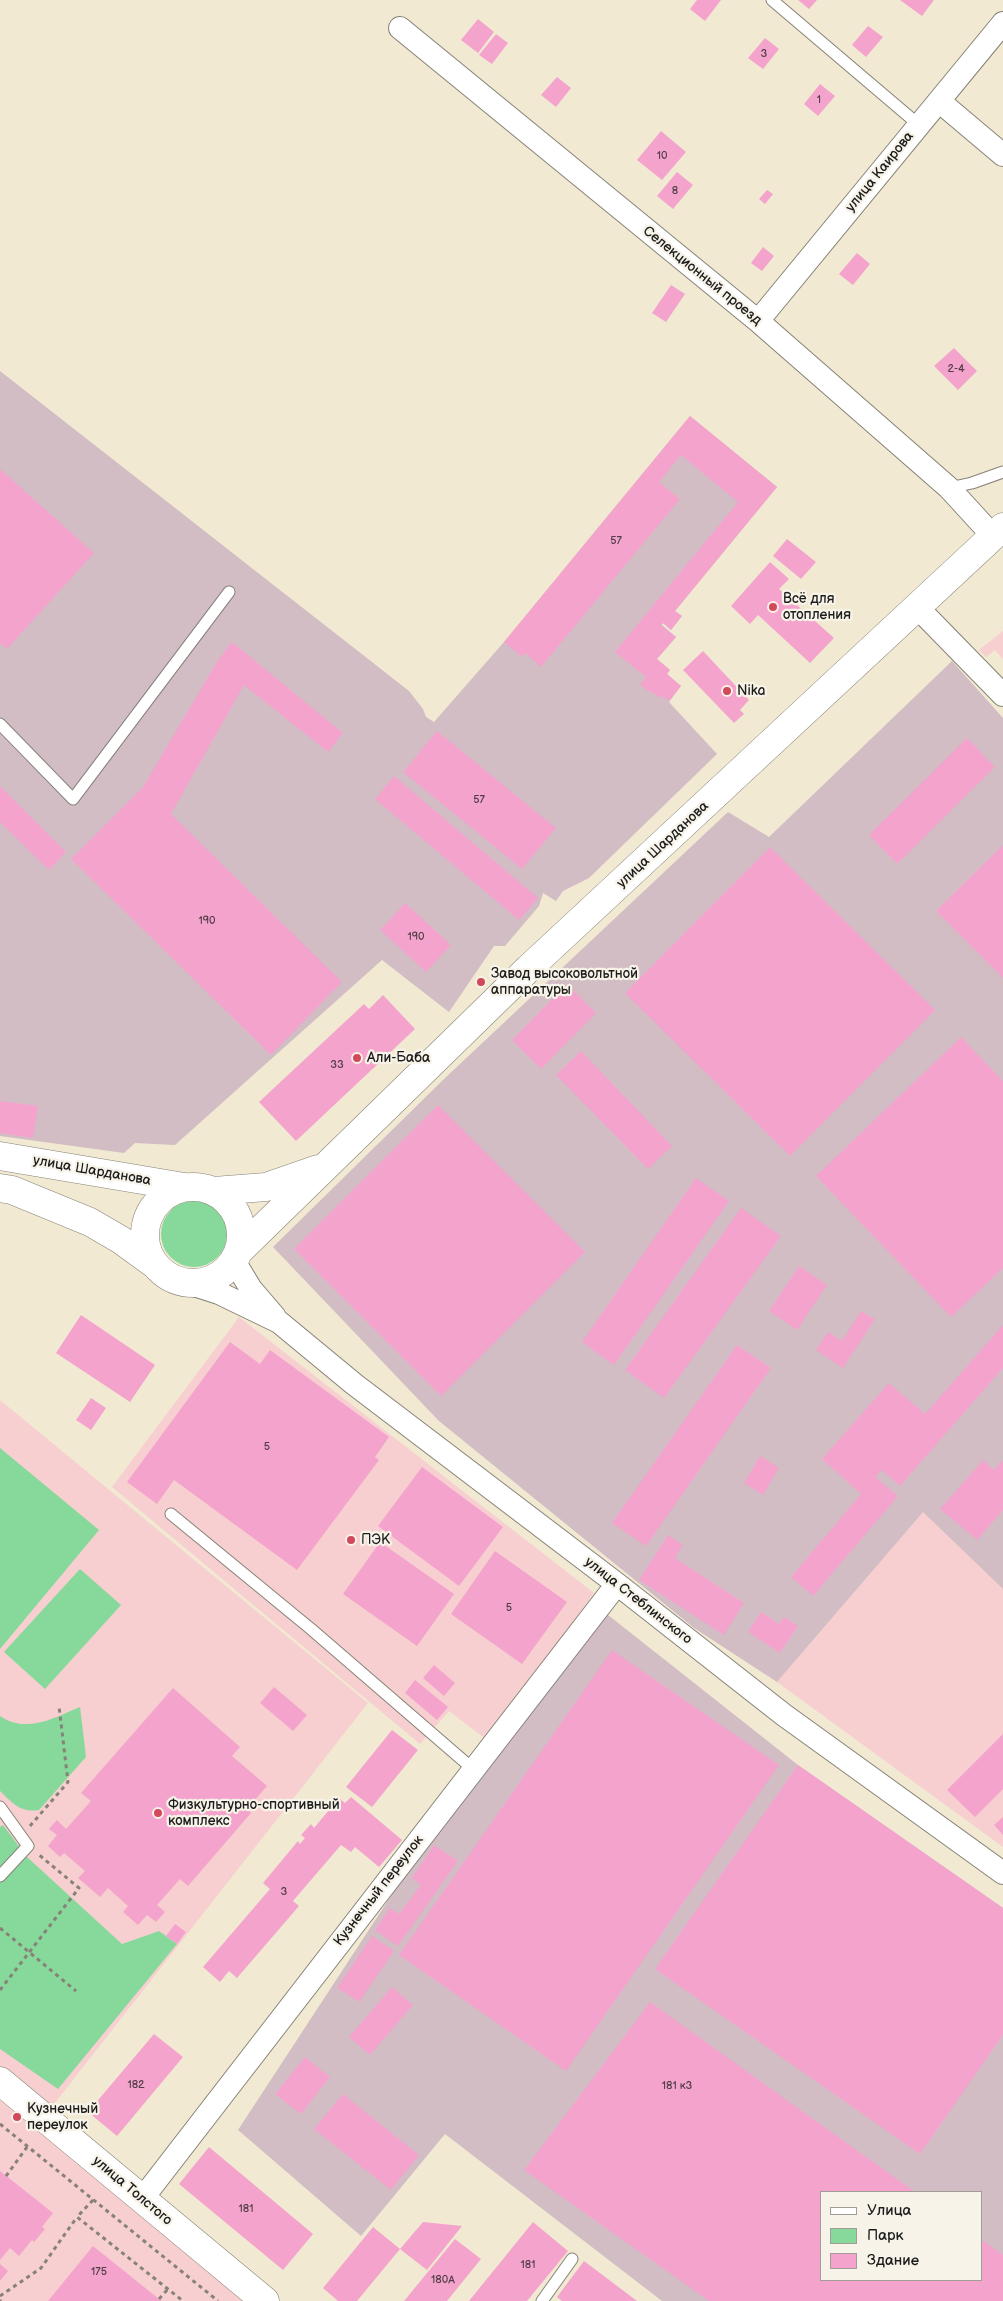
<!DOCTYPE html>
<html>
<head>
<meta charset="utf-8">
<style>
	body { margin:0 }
	#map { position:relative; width:1003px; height:2301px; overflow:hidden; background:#f1e9d2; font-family:"Balsamiq Sans",sans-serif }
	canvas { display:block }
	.legend { position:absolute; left:820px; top:2191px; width:162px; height:90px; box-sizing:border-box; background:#f7f3e8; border:1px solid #9f9d96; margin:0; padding:6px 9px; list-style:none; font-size:15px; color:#1c1c1c }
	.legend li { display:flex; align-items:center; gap:10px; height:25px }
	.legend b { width:25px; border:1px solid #9f9d96 }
</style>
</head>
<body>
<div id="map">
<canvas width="1003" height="2301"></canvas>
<ul class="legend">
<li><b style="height:6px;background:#fff"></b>Улица</li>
<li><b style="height:14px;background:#86d99a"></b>Парк</li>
<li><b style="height:14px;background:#f4a4cc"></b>Здание</li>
</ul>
</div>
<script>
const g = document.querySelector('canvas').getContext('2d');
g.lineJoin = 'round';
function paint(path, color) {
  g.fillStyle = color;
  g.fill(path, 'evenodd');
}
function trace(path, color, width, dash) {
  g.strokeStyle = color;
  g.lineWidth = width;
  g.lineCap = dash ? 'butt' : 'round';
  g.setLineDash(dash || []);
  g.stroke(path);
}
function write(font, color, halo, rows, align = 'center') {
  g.font = font + ' "Balsamiq Sans",sans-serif';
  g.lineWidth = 4.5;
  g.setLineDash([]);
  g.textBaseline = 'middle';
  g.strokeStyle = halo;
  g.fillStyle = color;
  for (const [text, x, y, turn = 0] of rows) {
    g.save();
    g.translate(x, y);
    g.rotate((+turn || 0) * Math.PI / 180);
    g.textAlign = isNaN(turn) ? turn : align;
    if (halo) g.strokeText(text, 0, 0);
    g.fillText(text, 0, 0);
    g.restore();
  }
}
const built = new Path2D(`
	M1003,631V659L995,650L986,657L979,650Z
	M239,1317L594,1593L487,1740L449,1711L420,1744L112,1487Z
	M0,1400L368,1703L44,2117L265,2301H0Z
	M923,1511L1003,1589V1847L777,1682Z`);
const industrial = new Path2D(`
	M0,371L409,691L423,709L426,717L434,722L504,642L690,416L777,487L675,611L682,616L671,630L663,623L662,625L676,637L657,659L670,670L667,674L681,686L669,702L717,754L589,878L563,891L556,901L543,893L539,906L505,946H494L449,1012L382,960L175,1145L135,1143L124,1153L0,1136Z
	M952,661L1003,718V1589L923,1512L777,1682L694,1628L439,1421L273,1247L444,1079L728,812L769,837Z
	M603,1611L798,1765L1003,1908V2301H662L445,2134L361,2236L238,2130L425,1844ZM822,2192H982V2280H822Z`);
const green = new Path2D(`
	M161 1234a33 33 0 1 1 66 0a33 33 0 1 1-66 0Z
	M0,1448L99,1530L0,1649Z
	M80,1569L121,1605L45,1689L4,1652Z
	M80,1707L86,1757L39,1810C21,1813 12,1803 0,1791V1716C26,1734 54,1718 80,1707Z
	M3,1825L27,1857L122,1944L159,1931L177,1944L58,2089L0,2049V1827Z`);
const building = new Path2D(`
	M697,0H721L705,21L690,9Z
	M798,0H817L809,9Z
	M900,0H934L922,16Z
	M478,19L494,32L478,53L461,40Z
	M868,26L883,37L866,57L852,45Z
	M496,34L508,43L492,64L479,55Z
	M765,38L779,49L763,69L748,58Z
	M557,77L571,88L556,107L541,95Z
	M820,84L835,96L818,116L804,104Z
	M661,131L686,152L662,180L637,160Z
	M677,172L693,185L673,209L657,196Z
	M767,190L773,194L765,204L759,199Z
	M763,247L774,256L762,271L751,263Z
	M857,253L870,264L853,285L839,274Z
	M671,285L685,294L666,322L652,313Z
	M954,348L977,371L958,390L934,366Z
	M690,416L777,487L675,611L682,616L671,630L663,623L661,625L676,637L657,659L670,670L667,674L681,686L669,701L662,696L660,698L650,691L649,692L640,685L646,677L615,652L738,502L681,455L659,482L680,499L541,667L525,653L522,657L504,642Z
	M0,469L94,553L7,649L0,643Z
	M787,539L816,562L801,579L773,556Z
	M770,562L789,579L779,589L834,638L810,663L758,615L750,624L731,606Z
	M232,642L343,733L328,752L244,685L171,814L342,982L271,1055L71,859L143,787L218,660Z
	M703,651L749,700L740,710L744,714L734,723L683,670Z
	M437,731L556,828L522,869L403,772Z
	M967,738L995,767L897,864L869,835Z
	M394,776L538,898L519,920L375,799Z
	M0,786L66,852L49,870L0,822Z
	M1003,845V978L936,911Z
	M770,847L935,1010L790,1156L625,993Z
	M405,903L451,945L426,972L380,930Z
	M567,984L596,1013L541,1069L512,1040Z
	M383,995L415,1029L296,1141L259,1102L364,1004L369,1009Z
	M961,1037L1003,1081V1268L951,1317L816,1176Z
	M581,1051L672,1146L648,1169L556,1075Z
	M0,1101L38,1106L33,1138L0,1133Z
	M438,1105L585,1252L441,1396L294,1249Z
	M696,1178L729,1201L614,1365L582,1342Z
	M741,1208L781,1236L664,1398L625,1370Z
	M799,1266L827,1285L797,1330L769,1311Z
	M861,1311L875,1319L843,1368L816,1350L828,1332L842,1341Z
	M81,1315L155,1365L130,1402L56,1353Z
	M1003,1325V1368L900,1486L882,1470L875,1477L898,1496L813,1596L791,1577L861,1494L822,1459L889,1383L925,1414Z
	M230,1342L260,1364L270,1350L389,1437L375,1457L379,1460L297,1570L174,1480L157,1504L127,1482Z
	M737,1345L771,1368L646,1546L612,1523Z
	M91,1398L106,1408L91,1430L76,1420Z
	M760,1456L779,1468L763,1495L744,1483Z
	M983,1460L994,1470L1003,1460V1510L977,1540L940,1509Z
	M422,1467L503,1527L459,1586L378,1526Z
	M668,1535L683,1545L675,1558L744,1603L724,1635L639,1580Z
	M380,1542L454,1594L417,1646L343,1594Z
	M495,1551L567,1602L522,1664L451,1614Z
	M761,1612L779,1624L784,1617L798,1626L780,1653L748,1632Z
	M612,1650L779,1765L566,2071L399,1955Z
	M434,1665L455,1683L444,1696L423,1678Z
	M415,1680L448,1707L437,1720L405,1693Z
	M274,1687L307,1715L293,1731L260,1703Z
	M173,1688L240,1747L232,1756L267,1786L247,1809L251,1813L188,1886L180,1879L157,1905L165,1912L156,1922L147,1915L138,1925L123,1912L128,1906L108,1888L100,1897L78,1878L85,1871L64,1853L60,1857L48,1846L57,1835L49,1829L57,1820L66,1829L91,1801L81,1793Z
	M392,1730L418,1750L372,1807L346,1787Z
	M1003,1734V1789L975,1817L947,1790Z
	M798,1765L1003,1908V2035L920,2154L655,1969Z
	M351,1797L402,1840L379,1867L355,1847L351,1852L341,1845L293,1901L299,1906L237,1978L229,1971L220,1982L203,1967L270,1889L263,1883L298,1841L300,1844L305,1838L301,1835L311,1824L314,1828L329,1810L325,1806L332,1799L337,1803L340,1799L345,1803Z
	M1003,1817V1835L994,1825Z
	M434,1845L458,1861L398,1946L375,1930L390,1908L399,1914L421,1885L412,1878Z
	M175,1924L186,1932L177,1944L166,1936Z
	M372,1936L394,1951L359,2002L337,1988Z
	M392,1987L413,2005L370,2055L349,2037Z
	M650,2002L915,2192H822V2280H982V2240L1003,2255V2301H709L524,2170Z
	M154,2034L183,2057L117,2136L88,2112Z
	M305,2057L330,2077L301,2114L275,2094Z
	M343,2094L419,2155L391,2190L314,2129Z
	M209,2147L313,2234L283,2270L179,2184Z
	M0,2171L53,2213L42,2227L45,2229L34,2242L32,2240L19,2256L10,2248L0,2260Z
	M423,2222L462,2226L427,2270L400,2249Z
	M533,2222L568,2251L527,2301H469Z
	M373,2227L400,2249L357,2301H338L323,2288Z
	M455,2239L481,2259L447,2301H404Z
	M93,2246L159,2299L162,2301H48Z
	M584,2261L637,2301H562L557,2297Z
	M0,2264L8,2271L0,2281Z`);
const path = new Path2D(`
	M30,1826L68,1782L59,1706
	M0,1928L76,1991
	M0,1990L79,1888L38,1854
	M0,2124L218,2301
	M6,2176L27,2147
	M93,2200L77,2217L183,2301
	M0,2296L41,2268L77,2217
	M159,2299L168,2289
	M0,2300L1,2301`);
const service = new Path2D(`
	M772,0L919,125
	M949,488L972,483L1003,472
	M0,724L73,799L229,592
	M171,1514L311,1629L473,1769
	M0,1807L28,1846L0,1876
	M542,2301L572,2259`);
const minor = new Path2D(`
	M400,28L758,321L949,488L993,536
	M939,101L1003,155
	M758,321L1003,23
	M917,607L1003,695
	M234,1261L251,1289L275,1317
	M185,1282L219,1293L279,1322L354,1384L617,1584L784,1715L1003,1873
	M142,2199L617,1584`);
const tertiary = new Path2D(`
	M0,2081L265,2301`);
const secondary = new Path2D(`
	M0,1156L184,1187
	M145 1235a48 48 0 1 1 96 0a48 48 0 1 1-96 0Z
	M0,1188L12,1190L90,1222L121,1240L154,1264
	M214,1191L266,1187L318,1169
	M238,1252L529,968L1003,527`);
const markers = [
	[773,607,5,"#d1495b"],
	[727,691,5,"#d1495b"],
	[481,982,5,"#d1495b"],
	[357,1058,5,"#d1495b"],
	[351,1540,5,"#d1495b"],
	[158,1813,5,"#d1495b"],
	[17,2117,5,"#d1495b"]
];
const numberNames = [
	["3",764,54],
	["1",819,100],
	["10",662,156],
	["8",675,191],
	["2-4",956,369],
	["57",616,541],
	["57",479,800],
	["190",207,921],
	["190",416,937],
	["33",337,1065],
	["5",267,1447],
	["5",509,1608],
	["3",284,1892],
	["182",136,2085],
	["181 к3",677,2086],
	["181",246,2209],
	["181",528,2265],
	["175",99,2272],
	["180А",443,2280]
];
const streetNames = [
	["улица Каирова",880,172,-51],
	["Селекционный проезд",702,276,39],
	["улица Шарданова",663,845,-43],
	["улица Шарданова",92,1171,10],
	["улица Стеблинского",638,1601,38],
	["Кузнечный переулок",379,1891,-52],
	["улица Толстого",132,2191,40]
];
const poiNames = [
	["Всё для",783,599],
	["отопления",783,615],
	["Nika",737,691],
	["Завод высоковольтной",491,974],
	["аппаратуры",491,990],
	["Али-Баба",367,1058],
	["ПЭК",361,1540],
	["Физкультурно-спортивный",168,1805],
	["комплекс",168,1821],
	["Кузнечный",27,2109],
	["переулок",27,2125]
];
paint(built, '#f7cfd0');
paint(industrial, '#d2bdc5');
paint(green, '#86d99a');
paint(building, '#f4a4cc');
trace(service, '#868277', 13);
trace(minor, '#868277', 24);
trace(tertiary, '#868277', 29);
trace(secondary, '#868277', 29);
trace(path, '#868277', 3, [4, 4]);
trace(service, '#fff', 11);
trace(minor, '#fff', 22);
trace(tertiary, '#fff', 28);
trace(secondary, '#fff', 28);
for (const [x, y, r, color] of markers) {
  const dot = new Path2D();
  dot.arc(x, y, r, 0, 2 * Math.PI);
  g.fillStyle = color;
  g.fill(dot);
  trace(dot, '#f7f3e8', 2);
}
write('11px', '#523e48', null, numberNames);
write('14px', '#1c1c1c', '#f7f3e8', streetNames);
write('14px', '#1c1c1c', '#f7f3e8', poiNames, 'left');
</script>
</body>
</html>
